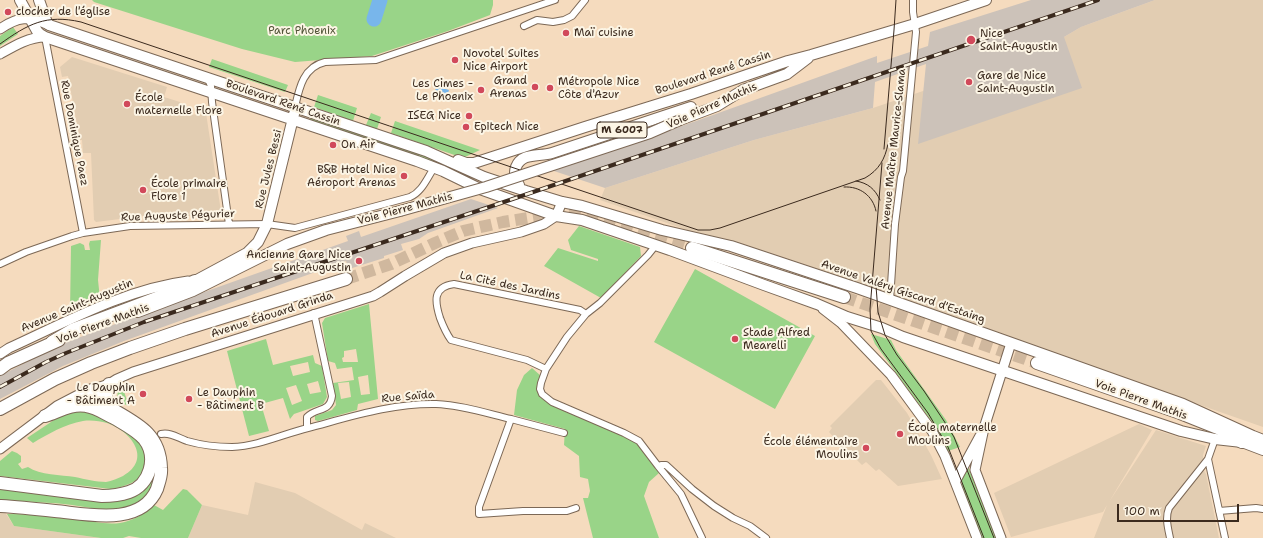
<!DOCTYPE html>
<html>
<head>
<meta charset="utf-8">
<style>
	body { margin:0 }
	#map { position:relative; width:1263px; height:538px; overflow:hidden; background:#f5dbbe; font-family:"Shantell Sans",sans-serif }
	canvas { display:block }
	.scale { position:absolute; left:1117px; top:504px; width:122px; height:18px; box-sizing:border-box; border:2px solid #3b2a1e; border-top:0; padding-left:5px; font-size:12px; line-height:14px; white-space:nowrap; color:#3b2a1e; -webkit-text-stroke:3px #fcf5e5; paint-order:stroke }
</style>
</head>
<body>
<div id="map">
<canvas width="1263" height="538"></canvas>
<div class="scale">100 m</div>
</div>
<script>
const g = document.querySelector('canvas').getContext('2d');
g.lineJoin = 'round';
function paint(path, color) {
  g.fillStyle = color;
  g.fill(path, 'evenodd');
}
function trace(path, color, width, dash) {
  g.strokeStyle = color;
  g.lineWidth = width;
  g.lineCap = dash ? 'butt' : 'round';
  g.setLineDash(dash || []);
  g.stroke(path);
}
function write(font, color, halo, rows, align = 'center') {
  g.font = font + ' "Shantell Sans",sans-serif';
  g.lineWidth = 4;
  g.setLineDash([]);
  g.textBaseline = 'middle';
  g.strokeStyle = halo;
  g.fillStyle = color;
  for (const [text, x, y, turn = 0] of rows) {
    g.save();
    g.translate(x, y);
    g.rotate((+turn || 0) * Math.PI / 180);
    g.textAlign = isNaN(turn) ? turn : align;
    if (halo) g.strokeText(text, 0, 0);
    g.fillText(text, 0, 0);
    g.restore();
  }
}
const built = new Path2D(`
	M1155,0H1263V427L728,240L693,232L600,200L605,188L754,140L873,108L923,91L1064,37L1081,27Z
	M72,57L167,87L164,97L180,102L183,116L206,113L220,205L221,212L217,216H144L96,222L94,220L91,153H83L82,140H80L68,76L62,77L60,67Z
	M876,380H881L907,413L931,455L942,479L898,486L879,469L876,471L866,462L862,465L851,454L849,455L836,443L837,441L829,432L832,428L830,426Z
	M1139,424L1152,430L1109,502L1156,430L1206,446L1203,455V469L1206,474L1219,538H1094L1107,505L1103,512L1011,537L994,493Z
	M255,482L295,493L362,530L365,523L396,538H188L202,505L248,515Z
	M0,505L14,526L101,538H0Z`);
const industrial = new Path2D(`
	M1031,0H1155L1081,27L1064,37L1082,88L918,144L926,64L875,82L873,108L754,140L605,188L551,170L699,120L877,56V63L928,46L930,32Z
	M471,199L498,208L428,233L419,239L401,244L403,250L384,256V258L349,269L346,261L124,341L63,366L0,399V376L59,345L145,313L348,241L346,236L359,231L361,237Z`);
const green = new Path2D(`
	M92,0H493V5L490,15L448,31L372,56L295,62L242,49L94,2Z
	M13,27L18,34L0,46V36Z
	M212,59L288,85L285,92L209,67Z
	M318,95L357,108L353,121L314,107Z
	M371,113L381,117L377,129L366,125Z
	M311,117L427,157L464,173V176L309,121Z
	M395,121L480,150L463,158L391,133Z
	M579,226L640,247L641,256L601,298L544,266L558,248L598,261V259L571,250L568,240Z
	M101,240L98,280L100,299L70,312L71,246L80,243L84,245L85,250H90L89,244L90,241Z
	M695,269L815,336L775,409L654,342Z
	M369,304L378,399L358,404L357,410L318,421L315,420V416L332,410L336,405L333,383L354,380L352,367L337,369L335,363L328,361L322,323L325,318ZM356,349L358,362H343L342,358L344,357V351ZM368,375L370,394L361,395L358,377ZM349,382L351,397L341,399L338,383Z
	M871,334L891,340L896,350L946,420L960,447L948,451L933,423L875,344Z
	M266,339L273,365L313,355L315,363L322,366L327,397L323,404L294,414L290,419L283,398L261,404L269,431L249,436L227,351ZM308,362L310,372L293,376L290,366ZM318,381L321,392L310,394L307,384ZM296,385L302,401L292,405L286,388Z
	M532,368L541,376L538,390L551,403L637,443L659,473L649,482L644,496L659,538H593L583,498H588L590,491L588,479L580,477L579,456L564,445L565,429L514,415L517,390L524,375Z
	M122,386L129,406L121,403L117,399L118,390Z
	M73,411L89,412L129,432L146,450C146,455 146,461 146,466C143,481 124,487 111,489L0,476V461L12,451L17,453L21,456V462L18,464L22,469L28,467C40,475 61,475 75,477C85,479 96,482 106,482C112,481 118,478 123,476C153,459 131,431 107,423C100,421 91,420 83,421C65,424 48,434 33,443L27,438L63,414Z
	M967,464L996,538H982L962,486V476Z
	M156,470C155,475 155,483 152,488C134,519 100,509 72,505C50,502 29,502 7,500H0V486L118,501L133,497L147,486Z
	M183,489L187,490L202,505L188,538H141L129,536L123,538H101L14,526L7,514C30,514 54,516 77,519C91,521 106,525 120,523C133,521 144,514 154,505L163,510Z`);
const water = new Path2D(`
	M436,86L449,90L447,96L435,92Z`);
const river = new Path2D(`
	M374,19L380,0`);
const highwayTunnel = new Path2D(`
	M346,279L391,264L435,243L463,231L503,222L541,216L566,213L580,214L595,217L692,248
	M844,297L1037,363`);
const street = new Path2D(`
	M524,26L537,20L553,22L564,20L572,16L585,0
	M45,37L83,233
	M208,79L211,86L212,102L229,224
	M295,107C299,89 303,67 325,62L376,60L555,0
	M656,245L648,255L600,303L586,314L567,337L546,369L541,383L540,389L542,394L552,402L624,433L639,441L658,466L681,494L702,538
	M0,264L26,252L72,236L83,233L130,226L267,224L295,228L410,197C422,192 427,178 434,168
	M890,300L895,224L901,177L903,171L916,32L913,12V0
	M546,369L527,360L451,340C446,333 443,326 440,318C435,302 432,287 454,284L580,310L586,314
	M511,419L564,433
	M307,428V417C316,407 330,413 332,396L314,313
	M161,434C171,432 178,438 187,441C201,445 218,447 232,447C259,446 283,434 308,428C350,417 393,403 436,404C461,405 486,413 511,419L479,507V514L523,511H567L576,508
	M1215,439L1208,459L1225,538
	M658,466L661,465H666L692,489L714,506L733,518L750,526L766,538
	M1219,511L1256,508L1263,509
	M1170,538C1168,528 1165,518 1169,508L1208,459`);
const secondary = new Path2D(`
	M0,29C19,16 28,16 49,25
	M0,54C14,46 29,37 45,37
	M823,309L841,323L891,375L932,431L945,456L977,538
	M0,354L9,348C66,322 126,289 188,281
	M0,449L57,406L82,393L109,384L117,379L133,372L373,296L380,292L405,276L444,253L472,243L521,232L544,224L556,216L562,202
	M955,482L980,436
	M1001,538L975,470L984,428L1011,343`);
const primary = new Path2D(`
	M20,0L37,31L40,34L45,37L417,161L443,171L480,189L556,216L582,220L670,250L764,285L817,304L847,317L882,328L903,337L1181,431L1215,439L1242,442L1263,450
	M39,0L46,20L49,25
	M49,25L426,151L484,177L526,191L562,202L582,206L662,230L731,246L857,288L1183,404L1253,436L1263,440
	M680,120L717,106L743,90L787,74L808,58
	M458,160L466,163H474L585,127L691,94L788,61L811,55L915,24L986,0
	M519,185C515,179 514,173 516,167C522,152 539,157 552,153L691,107
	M195,281L247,253L258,242L267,224L294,114
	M138,312L193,291L287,244L326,230L400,211`);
const highway = new Path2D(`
	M692,248L844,297
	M52,342L74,329L159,297L195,281
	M1037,363L1180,413L1220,429L1242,442
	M0,369L8,363L59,340
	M92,390L106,397
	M0,409L55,379L91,363L130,348L185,329L346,279
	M0,483L102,496C111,496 120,495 129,492C150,485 158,457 144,439C136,430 124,424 114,418C105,414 96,407 86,406C72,403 58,412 45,416
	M1,506C19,507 37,509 55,511C87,514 141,527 157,489C159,482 162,475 161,468C160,434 138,424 112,409C105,401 105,394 109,384`);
const tram = new Path2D(`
	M0,44C28,24 46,14 81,22L698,230H710L720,228L865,178C879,170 885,159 888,144
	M884,149L894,30L896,0
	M882,163L870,309L871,331L881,349L928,413L948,447L984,538
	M856,181C868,183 875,189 880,200
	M844,187C860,186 873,196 876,211
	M876,286L878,312L885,335L897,355L924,391L944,421L954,437L994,538`);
const rail = new Path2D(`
	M0,387L46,362L66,353L144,322L495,205L1098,0`);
const primaryBridge = new Path2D(`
	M400,211L486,187L650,133L680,120`);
const markers = [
	[8,12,4,"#d1495b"],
	[566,33,4,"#d1495b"],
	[971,40,5,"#d1495b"],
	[455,60,4,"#d1495b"],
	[969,82,4,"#d1495b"],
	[535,87,4,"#d1495b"],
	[550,88,4,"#d1495b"],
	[481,90,4,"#d1495b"],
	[127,104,4,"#d1495b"],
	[469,116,4,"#d1495b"],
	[466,127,4,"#d1495b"],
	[333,145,4,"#d1495b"],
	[404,176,4,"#d1495b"],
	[143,190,4,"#d1495b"],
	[359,261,4,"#d1495b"],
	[735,339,4,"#d1495b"],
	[143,394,4,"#d1495b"],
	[189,399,4,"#d1495b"],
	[900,434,4,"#d1495b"],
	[866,448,4,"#d1495b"]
];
const shields = [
	[622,130,50]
];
const shieldNames = [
	["M 6007",622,130]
];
const poiNames = [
	["clocher de l'église",16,12],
	["Maï cuisine",574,33],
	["Nice",980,34],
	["Saint-Augustin",980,47],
	["Novotel Suites",463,54],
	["Nice Airport",463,67],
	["Gare de Nice",977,76],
	["Saint-Augustin",977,89],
	["Grand",527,81,"right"],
	["Arenas",527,94,"right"],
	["Métropole Nice",558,82],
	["Côte d'Azur",558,95],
	["Les Cimes -",473,84,"right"],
	["Le Phoenix",473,97,"right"],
	["École",135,98],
	["maternelle Flore",135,111],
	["ISEG Nice",461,116,"right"],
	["Epitech Nice",474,127],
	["On Air",341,145],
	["B&B Hotel Nice",396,170,"right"],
	["Aéroport Arenas",396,183,"right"],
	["École primaire",151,184],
	["Flore 1",151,197],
	["Ancienne Gare Nice",351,255,"right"],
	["Saint-Augustin",351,268,"right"],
	["Stade Alfred",743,333],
	["Mearelli",743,346],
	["Le Dauphin",135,388,"right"],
	["- Bâtiment A",135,401,"right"],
	["Le Dauphin",197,393],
	["- Bâtiment B",197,406],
	["École maternelle",908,428],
	["Moulins",908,441],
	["École élémentaire",858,442,"right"],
	["Moulins",858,455,"right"]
];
const parkNames = [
	["Parc Phoenix",302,31]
];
const streetNames = [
	["Boulevard René Cassin",713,73,-18],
	["Boulevard René Cassin",283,103,19],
	["Voie Pierre Mathis",712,106,-24],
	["Rue Dominique Paez",74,133,79],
	["Avenue Maître Maurice-Slama",894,149,-84],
	["Rue Jules Bessi",269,169,-76],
	["Voie Pierre Mathis",405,209,-15],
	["Rue Auguste Pégurier",178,216,-2],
	["La Cité des Jardins",510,286,12],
	["Avenue Valéry Giscard d'Estaing",903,292,19],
	["Avenue Saint-Augustin",77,306,-23],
	["Avenue Édouard Grinda",272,315,-18],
	["Voie Pierre Mathis",103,324,-20],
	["Rue Saïda",408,397,-5],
	["Voie Pierre Mathis",1141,400,20]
];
paint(built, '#e2cdb2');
paint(industrial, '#ccc2b9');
paint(green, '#99d488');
paint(water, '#78b6eb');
trace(river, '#78b6eb', 15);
trace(highwayTunnel, '#d0b89e', 12, [12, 6]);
trace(street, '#7c6856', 8);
trace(secondary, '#7c6856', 11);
trace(primary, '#7c6856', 12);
trace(highway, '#7c6856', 14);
trace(street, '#fff', 6);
trace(secondary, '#fff', 9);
trace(primary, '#fff', 10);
trace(highway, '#fff', 12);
trace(tram, '#3b2a1e', 1);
trace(rail, '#3b2a1e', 4);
trace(rail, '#fcf5e5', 2.5, [8]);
trace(primaryBridge, '#7c6856', 12, []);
trace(primaryBridge, '#fff', 10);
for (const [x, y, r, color] of markers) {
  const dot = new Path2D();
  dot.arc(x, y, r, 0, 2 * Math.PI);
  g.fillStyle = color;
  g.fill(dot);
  trace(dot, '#fcf5e5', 1.5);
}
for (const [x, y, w] of shields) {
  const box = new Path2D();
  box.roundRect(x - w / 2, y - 8, w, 16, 3);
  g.fillStyle = '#fcf5e5';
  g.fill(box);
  trace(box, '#3b2a1e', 1);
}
write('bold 10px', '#3b2a1e', null, shieldNames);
write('11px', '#3b2a1e', '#fcf5e5', poiNames, 'left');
write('11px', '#525438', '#fcf5e5', parkNames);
write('11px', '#3b2a1e', '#fcf5e5', streetNames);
</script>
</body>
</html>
